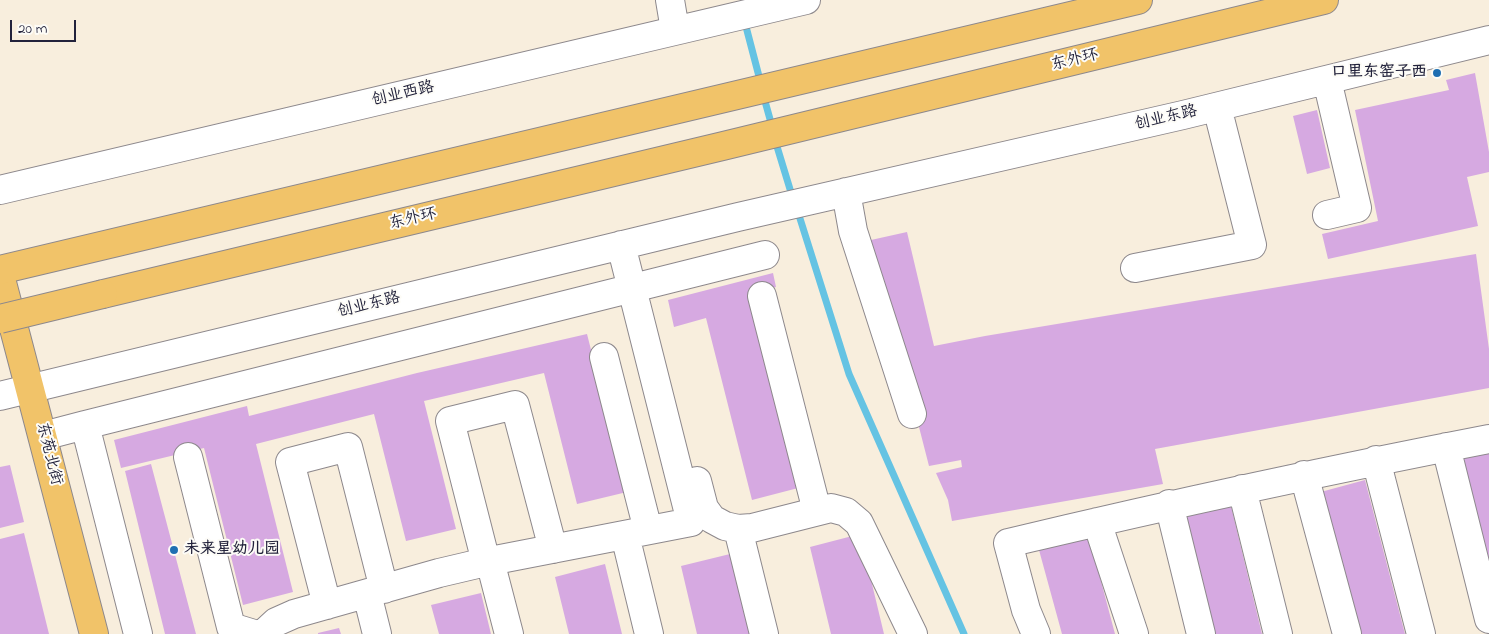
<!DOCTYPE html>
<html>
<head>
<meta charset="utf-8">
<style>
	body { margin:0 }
	#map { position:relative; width:1489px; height:634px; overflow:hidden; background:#f8eedd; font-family:"Indie Flower",sans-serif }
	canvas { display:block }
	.scale { position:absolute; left:10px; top:20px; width:66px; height:22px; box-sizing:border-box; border:2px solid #22223b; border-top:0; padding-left:6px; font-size:15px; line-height:18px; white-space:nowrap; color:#22223b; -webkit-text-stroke:4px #fdfcf7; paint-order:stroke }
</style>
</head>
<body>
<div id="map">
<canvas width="1489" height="634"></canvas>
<div class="scale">20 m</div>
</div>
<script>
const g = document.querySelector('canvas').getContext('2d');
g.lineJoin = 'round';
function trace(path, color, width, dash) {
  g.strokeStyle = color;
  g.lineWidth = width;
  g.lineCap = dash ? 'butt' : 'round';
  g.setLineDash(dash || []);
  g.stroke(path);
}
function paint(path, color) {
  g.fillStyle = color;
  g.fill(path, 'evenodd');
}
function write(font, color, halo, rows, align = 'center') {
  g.font = font + ' "Indie Flower","LXGW WenKai TC",sans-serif';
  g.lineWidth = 4;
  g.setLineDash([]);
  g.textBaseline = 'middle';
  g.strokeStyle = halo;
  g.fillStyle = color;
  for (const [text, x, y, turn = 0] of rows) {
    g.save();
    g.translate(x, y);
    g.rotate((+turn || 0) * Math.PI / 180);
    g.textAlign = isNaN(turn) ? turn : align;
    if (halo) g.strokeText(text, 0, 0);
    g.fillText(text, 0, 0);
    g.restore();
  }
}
const stream = new Path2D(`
	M744,19L761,84
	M763,94L773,130
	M775,140L793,199
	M797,209L849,374L964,634`);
const building = new Path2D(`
	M1475,73L1489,152V172L1467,177L1478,226L1328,259L1322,234L1378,221L1355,110L1449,90L1446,80Z
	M1317,110L1330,168L1307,174L1293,116Z
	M907,232L934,346L985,336L1476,254L1489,349V388L1155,449L1163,484L952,521L948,500L936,473L962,467L961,460L929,466L871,240Z
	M773,273L776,287L753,293L802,487L752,500L706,318L674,327L668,300Z
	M587,334L627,492L577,504L544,373L424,401L456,529L406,541L374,414L256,444L293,592L243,605L204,448L121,468L114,440L247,406L249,416L417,373Z
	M1489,448V582L1457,456Z
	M151,464L196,634H165L125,471Z
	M10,465L24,522L0,528V467Z
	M1365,480L1405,634H1354L1317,493Z
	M1231,506L1262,634H1209L1181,518Z
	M24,533L49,634H0V539Z
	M860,534L884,634H831L810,547Z
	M1089,536L1115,634H1062L1039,550Z
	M730,554L750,634H697L681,566Z
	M605,564L622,634H569L555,577Z
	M481,593L491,634H439L431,605Z
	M339,628L341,634H318V633Z`);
const minor = new Path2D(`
	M670,0L675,30
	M1327,80L1357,208L1327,215
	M0,190L806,0
	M846,192L853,231L912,414
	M1135,268L1252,245L1217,107
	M762,296L817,511
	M604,357L648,530
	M0,396L738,217L1183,115L1489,40
	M43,436L85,425
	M1446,447L1489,619
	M188,457L231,627L254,634
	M1376,460L1421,634
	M1304,475L1347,634
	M697,481L704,508L712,519L725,526L738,529L752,528L831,508L846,512L859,523L913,634
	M1242,489L1278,634
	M1169,504L1201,634
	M1097,522L1134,634
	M738,529L764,634
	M625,535L649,634
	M490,561L509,634
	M486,562L450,421L515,405L553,549
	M367,594L377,634
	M327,605L290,462L348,447L384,589
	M138,634L85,425L765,255
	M263,634L276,622L294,614L439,573L490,561L691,522L621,245
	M1036,634L1026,610L1008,543C1168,505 1328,470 1489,439`);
const major = new Path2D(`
	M0,275L94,634`);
const highway = new Path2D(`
	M0,270L1138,0
	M103,294L723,146L1324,0`);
const highwayBridge = new Path2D(`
	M0,319L103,294`);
const markers = [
	[1437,73,5,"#1f6fb2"],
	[174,550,5,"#1f6fb2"]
];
const streetNames = [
	["东外环",1075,61,-14],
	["创业西路",403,95,-13],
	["创业东路",1166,119,-13],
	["东外环",413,220,-13],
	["创业东路",369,306,-14],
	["东苑北街",48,454,76]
];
const poiNames = [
	["口里东窑子西",1427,73],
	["未来星幼儿园",184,550,"left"]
];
trace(stream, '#65c3e3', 7);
paint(building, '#d6a9e1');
trace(minor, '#8d888c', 30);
trace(major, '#8d888c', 30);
trace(highway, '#8d888c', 30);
trace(minor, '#fff', 28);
trace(major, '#f1c369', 28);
trace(highway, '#f1c369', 28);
trace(highwayBridge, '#8d888c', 30, []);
trace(highwayBridge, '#f1c369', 28);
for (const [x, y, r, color] of markers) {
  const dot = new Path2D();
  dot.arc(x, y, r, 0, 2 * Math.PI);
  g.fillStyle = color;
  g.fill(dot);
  trace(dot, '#fdfcf7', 2);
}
write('16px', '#22223b', '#fdfcf7', streetNames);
write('bold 16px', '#22223b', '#fdfcf7', poiNames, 'right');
</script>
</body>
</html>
